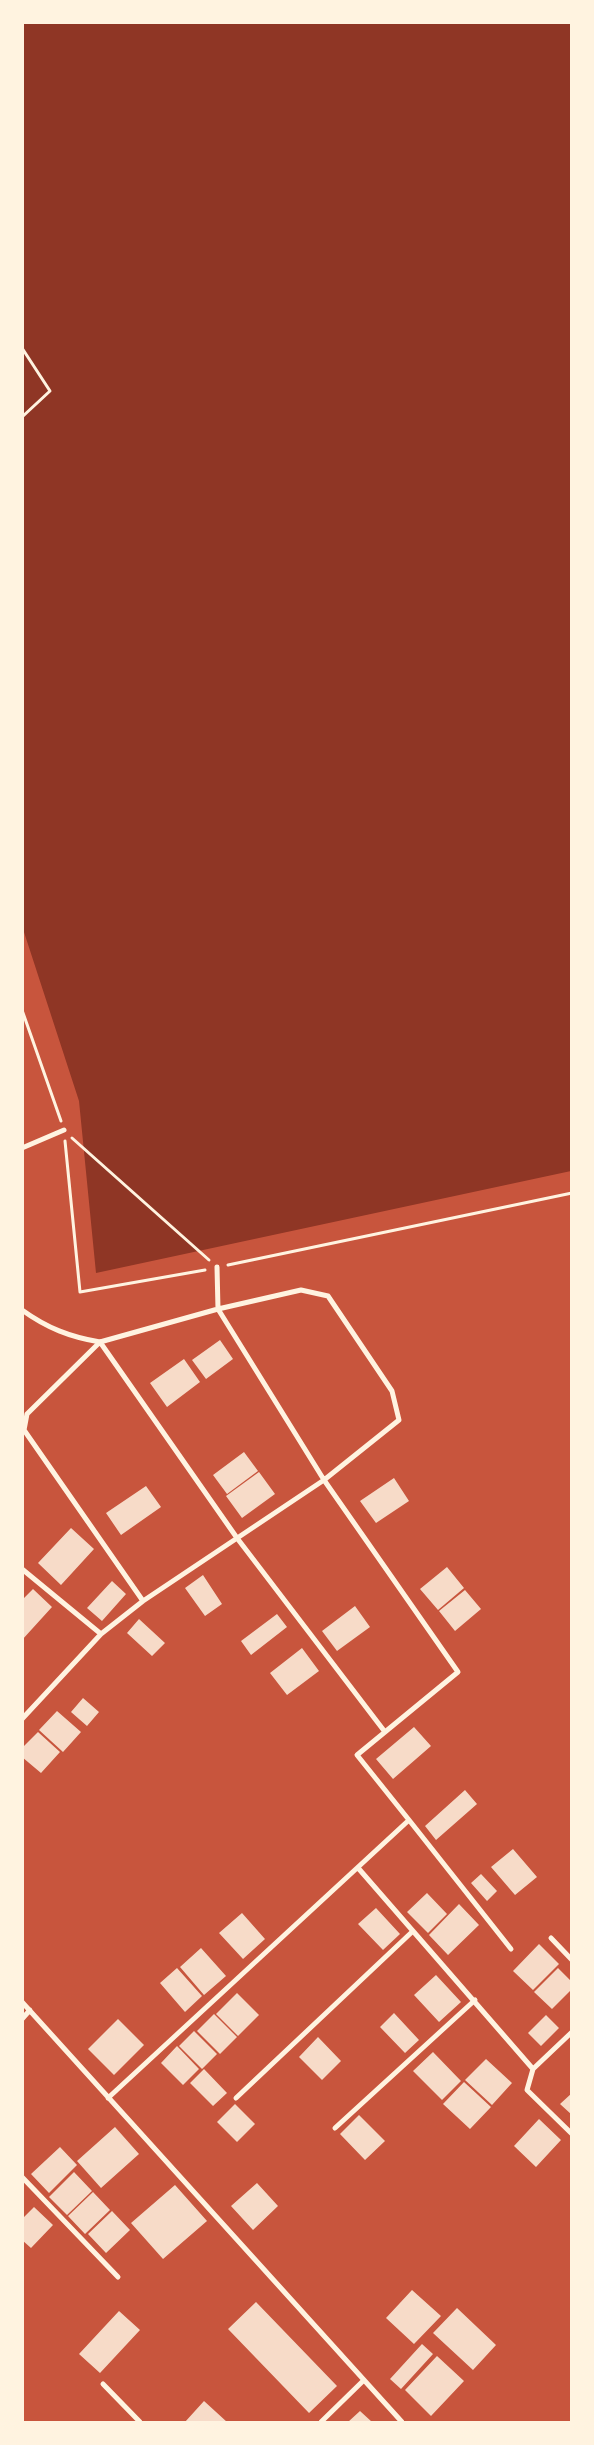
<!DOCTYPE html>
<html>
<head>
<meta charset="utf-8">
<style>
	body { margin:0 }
	#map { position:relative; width:594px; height:2445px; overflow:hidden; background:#c8553d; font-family:"Roboto Serif",serif }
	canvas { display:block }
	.frame { position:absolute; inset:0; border:24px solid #fff3e0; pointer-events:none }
</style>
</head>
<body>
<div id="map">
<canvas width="594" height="2445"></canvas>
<div class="frame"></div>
</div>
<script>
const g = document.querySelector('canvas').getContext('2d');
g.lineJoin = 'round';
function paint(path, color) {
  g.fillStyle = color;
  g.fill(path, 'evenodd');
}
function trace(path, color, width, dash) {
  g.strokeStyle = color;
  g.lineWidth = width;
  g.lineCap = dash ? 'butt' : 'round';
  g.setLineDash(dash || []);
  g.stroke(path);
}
const water = new Path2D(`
	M22,23H571V1171L96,1273L79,1101L23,929Z`);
const building = new Path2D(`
	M220,1340L233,1359L206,1379L192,1360Z
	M184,1359L200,1382L167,1407L150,1383Z
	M244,1452L258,1471L227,1494L213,1475Z
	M259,1472L275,1494L242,1518L226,1496Z
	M394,1478L409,1501L376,1523L360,1501Z
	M146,1486L161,1507L121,1535L106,1513Z
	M71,1528L94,1549L61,1585L38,1563Z
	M447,1567L464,1588L438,1610L420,1589Z
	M203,1575L222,1604L205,1616L185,1588Z
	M112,1581L126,1594L102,1621L87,1608Z
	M33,1589L52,1607L22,1640V1600Z
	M465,1590L481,1609L455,1631L439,1611Z
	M355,1606L370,1627L337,1651L322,1631Z
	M277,1614L287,1627L251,1655L241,1641Z
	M139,1619L165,1643L152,1656L127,1633Z
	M302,1648L319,1671L287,1695L270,1673Z
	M83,1698L99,1712L87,1726L71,1712Z
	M57,1711L81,1732L63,1752L39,1730Z
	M414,1727L431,1746L393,1779L376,1759Z
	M38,1732L60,1752L41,1773L22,1757V1748Z
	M465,1790L477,1804L436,1840L425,1826Z
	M513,1849L537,1877L515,1895L491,1867Z
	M481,1874L497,1891L487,1901L471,1883Z
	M427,1893L447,1914L428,1933L407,1912Z
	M459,1904L479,1925L448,1955L429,1935Z
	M376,1908L400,1934L383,1950L358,1924Z
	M242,1913L265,1939L243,1959L219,1933Z
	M539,1944L559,1964L533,1990L513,1971Z
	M201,1948L226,1976L204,1995L180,1967Z
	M177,1968L202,1996L185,2012L160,1983Z
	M558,1968L572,1982V1989L552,2009L534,1992Z
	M436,1975L461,2002L439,2022L414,1995Z
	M237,1993L259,2015L238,2036L216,2014Z
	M394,2013L419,2040L405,2053L380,2027Z
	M214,2014L237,2037L220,2054L197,2031Z
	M546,2015L559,2028L541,2046L528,2033Z
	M118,2019L144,2045L114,2075L88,2049Z
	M194,2031L217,2054L202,2069L179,2046Z
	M318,2037L341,2061L322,2080L299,2057Z
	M177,2046L199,2069L183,2085L161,2063Z
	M433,2052L461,2081L442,2100L413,2071Z
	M486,2059L512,2083L492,2105L465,2080Z
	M204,2069L227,2093L213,2106L190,2083Z
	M464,2082L491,2107L470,2129L443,2104Z
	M572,2093V2115L560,2104Z
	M235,2104L255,2124L237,2142L217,2122Z
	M359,2115L385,2141L365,2160L340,2134Z
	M539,2119L561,2140L536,2167L514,2146Z
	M115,2127L139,2154L101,2188L77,2161Z
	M60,2147L77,2165L49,2193L31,2174Z
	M74,2172L92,2191L67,2215L49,2197Z
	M257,2183L278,2206L253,2230L231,2206Z
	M175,2185L207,2221L163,2259L131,2223Z
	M93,2192L110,2210L85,2234L68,2216Z
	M34,2207L53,2225L31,2248L22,2240V2219Z
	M112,2211L130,2230L106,2253L88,2234Z
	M412,2290L441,2316L414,2344L386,2318Z
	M256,2302L337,2386L309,2413L228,2329Z
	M457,2308L496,2345L473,2370L433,2333Z
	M119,2311L140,2330L100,2373L79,2354Z
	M422,2344L433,2354L401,2389L390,2379Z
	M437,2356L464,2381L431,2416L405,2390Z
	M204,2401L227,2422H185Z
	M360,2411L372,2422H348Z`);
const path = new Path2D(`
	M22,348L50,391L22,417
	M22,1010L61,1121
	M72,1138L209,1260
	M65,1141L80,1292L205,1270
	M228,1265L572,1193`);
const minor = new Path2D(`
	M22,1148L64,1130
	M22,1310C47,1328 70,1337 100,1342
	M100,1342L27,1414L24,1430L143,1601
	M22,1569L101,1634L22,1719
	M101,1634L143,1601L324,1480L218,1309L217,1267
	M385,1732L237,1538L100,1342L218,1309L301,1290L328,1296L392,1391L399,1420L324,1480L458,1672L357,1755L409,1820
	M359,1869L533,2069
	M551,1938L572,1960
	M22,2002L402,2422
	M22,2019L30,2010
	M572,2032L533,2069L527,2090L572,2134
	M108,2098L409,1820L511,1949
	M236,2098L413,1931
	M335,2128L475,2000
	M22,2177L118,2277
	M103,2384L140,2422
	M321,2422L364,2380`);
paint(water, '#8f3625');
paint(building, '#f7dbc8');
trace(path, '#fff3e0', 3);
trace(minor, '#fff3e0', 5);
</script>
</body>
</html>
